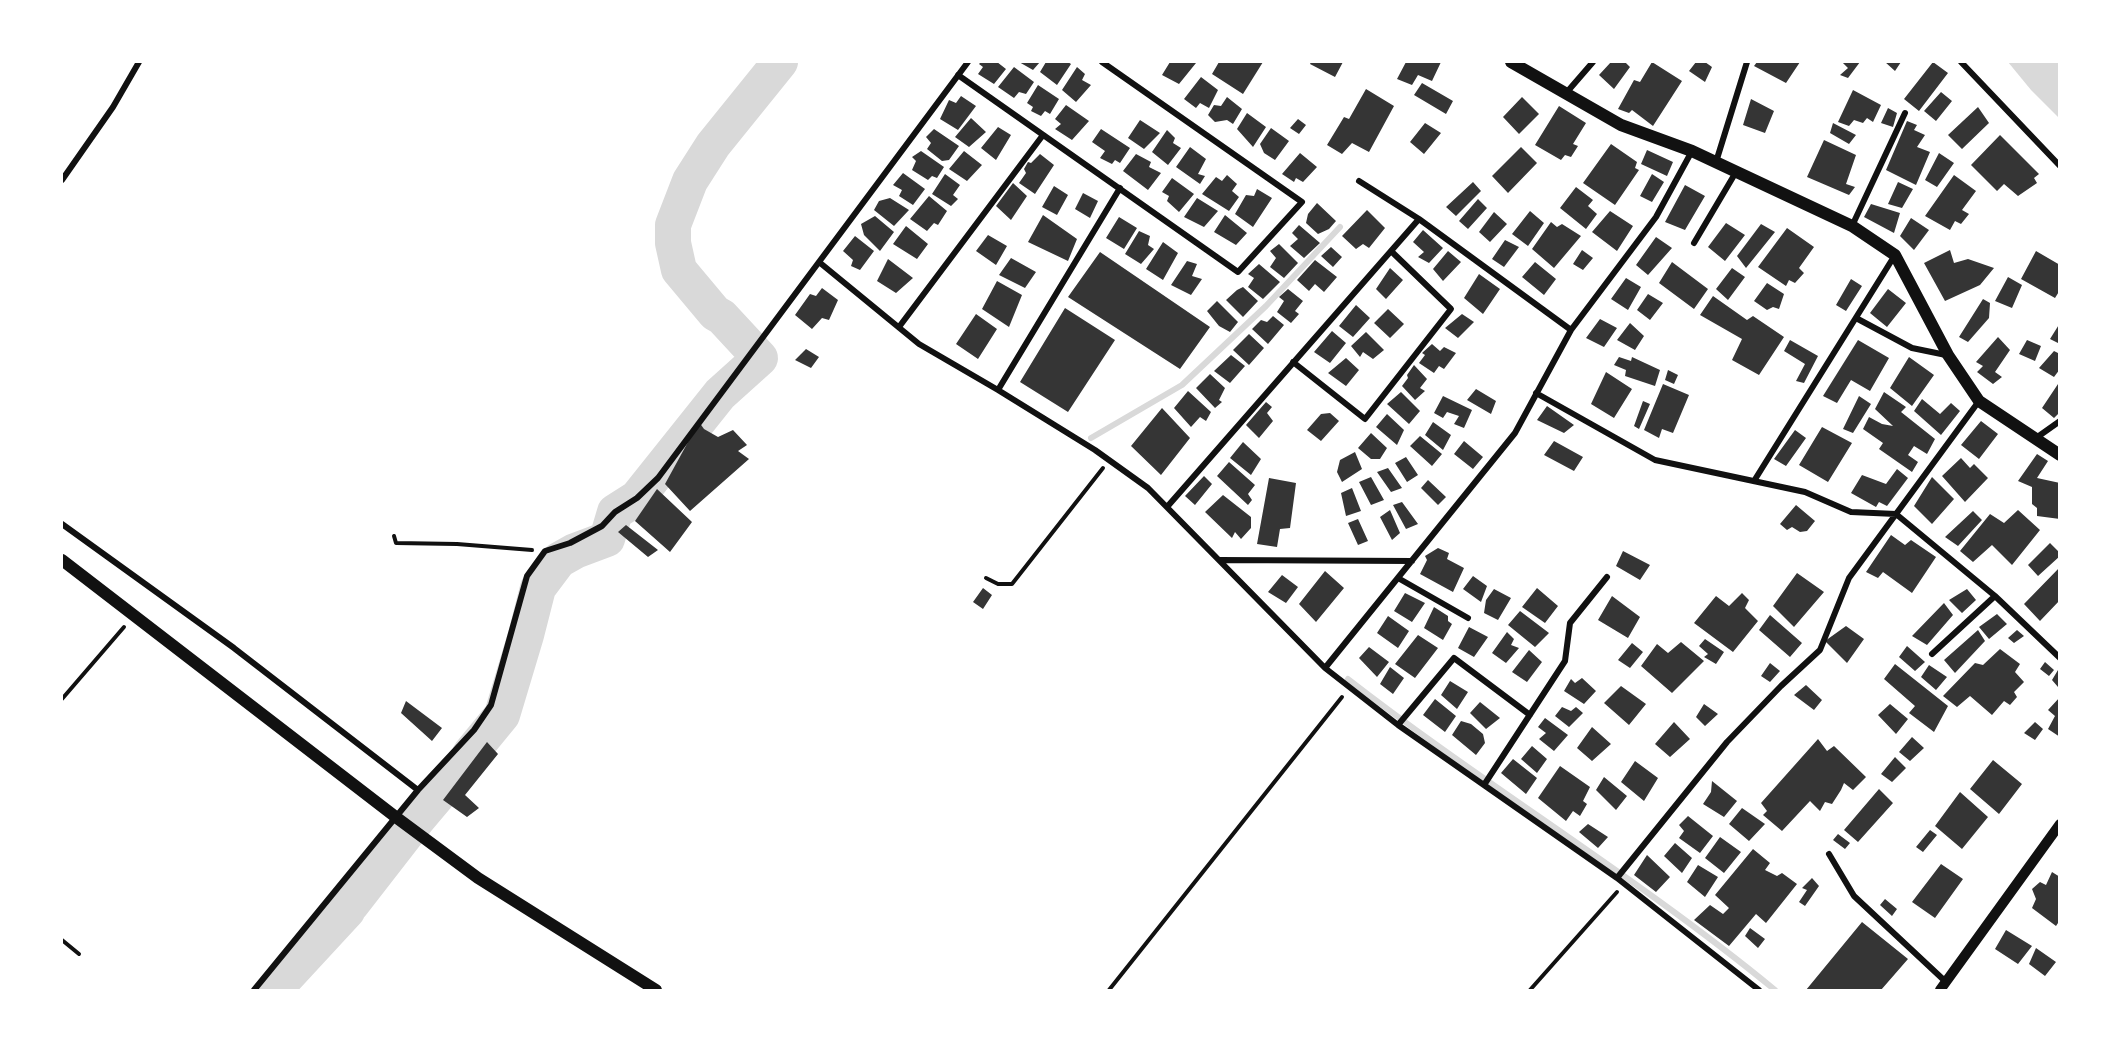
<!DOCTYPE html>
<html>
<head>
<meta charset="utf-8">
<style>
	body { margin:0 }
	#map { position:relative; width:2121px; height:1052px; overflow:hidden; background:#fff; font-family:"Noto Serif",serif }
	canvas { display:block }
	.frame { position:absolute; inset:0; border:63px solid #fff; pointer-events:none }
</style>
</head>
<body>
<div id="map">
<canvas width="2121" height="1052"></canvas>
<div class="frame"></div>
</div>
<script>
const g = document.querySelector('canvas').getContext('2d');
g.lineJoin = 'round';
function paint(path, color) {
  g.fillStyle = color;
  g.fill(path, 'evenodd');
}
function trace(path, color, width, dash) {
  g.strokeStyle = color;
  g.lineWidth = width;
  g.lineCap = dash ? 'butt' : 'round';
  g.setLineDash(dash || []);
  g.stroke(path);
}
const water = new Path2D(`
	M2008,62H2059V118L2031,90Z`);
const stream = new Path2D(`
	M1091,438L1182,385L1266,306L1340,227
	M1348,679C1487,787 1639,878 1775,990`);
const river = new Path2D(`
	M274,990L347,911L345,909L351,905L417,820L471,756L470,754L502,715L526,635L538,588L559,560L575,551L607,539L615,512L637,498L720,394L760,358L722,317L715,313L679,270L673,243V225L690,181L713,145L780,62`);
const building = new Path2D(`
	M981,62H997L1006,69L994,84L978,74L983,67L979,64Z
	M1019,62H1040L1033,70Z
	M1046,62H1068L1071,64L1057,85L1040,72Z
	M1170,62H1194L1196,63L1179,84L1162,75Z
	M1219,62H1263L1243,94L1212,74Z
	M1311,62H1343L1335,77L1310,64Z
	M1406,62H1441L1432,81L1418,75L1412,85L1397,79Z
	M1611,62H1625L1630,67L1614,89L1599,75Z
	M1652,62L1682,81L1653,126L1632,110L1629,113L1618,109L1634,80L1640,82Z
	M1696,62H1705L1712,67L1705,82L1689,71Z
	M1757,62H1800L1786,83L1754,66Z
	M1842,62H1860L1848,78L1840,75L1848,68Z
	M1885,62H1901L1895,71Z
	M1933,62L1948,73L1919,111L1904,99Z
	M1014,67L1034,82L1026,94L1019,92L1014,98L998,87Z
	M1077,67L1085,74L1082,80L1091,85L1076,102L1062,90Z
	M1201,77L1218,90L1209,108L1200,103L1196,108L1184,99Z
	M1422,83L1453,101L1446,114L1414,95Z
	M1038,85L1059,99L1050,114L1045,111L1041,116L1031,111L1033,107L1027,103Z
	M1366,89L1394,106L1369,152L1352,143L1342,154L1327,145L1344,117L1349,119Z
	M1853,90L1881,105L1873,122L1867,118L1863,123L1854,120L1849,126L1838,122Z
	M1941,92L1952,101L1936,121L1924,111Z
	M961,96L976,106L958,130L940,119L949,100L956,103Z
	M1227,97L1242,109L1233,124L1227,120L1215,122L1208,115L1214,105L1221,106Z
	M1522,97L1539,114L1519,134L1503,117Z
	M1751,99L1774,111L1765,133L1743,125Z
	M1066,105L1089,121L1072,140L1055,129L1061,124L1055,119Z
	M1559,106L1586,123L1573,144L1578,146L1571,157L1565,155L1561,160L1535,145Z
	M1978,107L1989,123L1962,149L1948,135Z
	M1888,108L1897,113L1893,127L1881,123Z
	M1247,113L1266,127L1253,147L1237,129Z
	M971,118L986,132L969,147L955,137Z
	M1298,119L1306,125L1299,134L1290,128Z
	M1140,120L1160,133L1144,149L1128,138Z
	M1907,121L1917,125L1914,130L1925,135L1917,147L1930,152L1916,185L1886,170Z
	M1425,123L1441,133L1424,154L1410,142Z
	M1833,123L1856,135L1849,144L1830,133Z
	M998,127L1011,135L996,160L981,148Z
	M1271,128L1289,141L1275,160L1264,153L1260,144Z
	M934,129L959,146L949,160L942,161L927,149L931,143L926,137Z
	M1101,129L1130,148L1120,163L1115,160L1112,164L1100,158L1105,151L1092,142Z
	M1167,130L1175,138L1173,143L1181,148L1168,165L1152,152Z
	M2000,135L2039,174L2034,178L2037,183L2018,196L2004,184L1997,191L1971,165Z
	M1824,140L1856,155L1846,184L1855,187L1849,195L1807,177Z
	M1611,144L1637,162L1635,168L1639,170L1615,205L1583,183Z
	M1190,147L1206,159L1198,174L1205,176L1200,184L1176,167Z
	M1521,147L1537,163L1508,193L1492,176Z
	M1647,150L1673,162L1667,176L1641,164Z
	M921,151L944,167L937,178L932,176L928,180L912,170L916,161L912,157Z
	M964,151L982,165L967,181L949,169Z
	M1300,153L1317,167L1303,182L1296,178L1294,182L1282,174Z
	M1939,153L1954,163L1937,187L1925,180Z
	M1040,154L1054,165L1035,194L1019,183L1026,173L1024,169L1028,162L1031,163Z
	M1136,154L1151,162L1149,167L1161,173L1148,190L1123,171Z
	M903,173L925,189L913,205L899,196L902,190L893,185Z
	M945,174L960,185L953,195L958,199L951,206L932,194Z
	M1652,174L1664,182L1652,202L1640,196Z
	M1227,175L1237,184L1232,191L1239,197L1229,211L1202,194L1216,177L1222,181Z
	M1954,175L1976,191L1962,210L1969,214L1961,224L1955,221L1950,230L1925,216Z
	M1172,178L1194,194L1179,212L1167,201L1169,196L1162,192Z
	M1473,182L1481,191L1456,216L1446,207Z
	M1898,182L1913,189L1902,208L1888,204Z
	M1013,183L1027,196L1011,220L996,206Z
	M1685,185L1705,196L1685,230L1665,222Z
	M1054,186L1068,195L1057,215L1042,207Z
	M1576,187L1593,200L1588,206L1597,214L1586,229L1560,208Z
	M1257,189L1272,198L1253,227L1235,214L1246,195L1254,196Z
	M1083,193L1098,201L1090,218L1075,209Z
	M929,196L947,211L938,225L934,223L927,231L910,219Z
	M890,198L909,210L894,226L874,210L879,201Z
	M1197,198L1218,211L1204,227L1184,217Z
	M1478,199L1487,208L1468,229L1459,221Z
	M1317,203L1336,221L1329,229L1318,234L1306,223L1308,214Z
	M1871,204L1900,213L1894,233L1864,217Z
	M1367,210L1385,228L1369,248L1363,244L1356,249L1342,236Z
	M1530,211L1544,223L1528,246L1512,234Z
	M1610,211L1633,226L1617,251L1592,232Z
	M1494,212L1507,224L1490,242L1479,232Z
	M1043,215L1077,239L1068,261L1028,242Z
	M1225,215L1247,233L1236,245L1214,232Z
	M875,216L894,232L880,251L864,235L861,224Z
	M1119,217L1137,228L1124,249L1106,238Z
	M1911,218L1929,230L1914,250L1900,236Z
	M1551,222L1557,227L1562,224L1581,236L1554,268L1532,249Z
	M1726,223L1745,235L1725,261L1708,247Z
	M1761,224L1775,232L1746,268L1737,256Z
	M1299,225L1320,243L1304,258L1290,246L1298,239L1292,233Z
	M906,226L928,244L917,259L893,244Z
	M1787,228L1814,247L1799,268L1804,273L1795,283L1789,280L1786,286L1758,267Z
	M1423,230L1443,248L1429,263L1418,257L1424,252L1413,242Z
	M1139,231L1150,236L1148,245L1154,249L1141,264L1125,254Z
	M988,235L1007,246L996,265L976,251Z
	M855,236L874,251L860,270L851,266L853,260L843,251Z
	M1656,237L1672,248L1648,275L1636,265Z
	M1505,240L1519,247L1504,267L1492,259Z
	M1163,242L1178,253L1163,280L1146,269Z
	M1279,244L1298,263L1284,278L1270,267L1276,258L1270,251Z
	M1331,247L1342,257L1333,267L1321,256Z
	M1582,250L1593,258L1583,270L1573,264Z
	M1950,250L1954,263L1968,259L1994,268L1980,285L1945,301L1924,263Z
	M1448,251L1461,262L1443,281L1433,269Z
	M2036,251L2060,265V290L2055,298L2021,279Z
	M1100,252L1210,327L1180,369L1068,297Z
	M1011,258L1036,272L1025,288L999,275Z
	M888,259L913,278L896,293L877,281Z
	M1315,260L1337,277L1324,292L1315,284L1309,291L1297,280Z
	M1187,261L1197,264L1192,276L1202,279L1191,295L1171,285Z
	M1535,262L1556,279L1544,295L1522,277Z
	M1672,262L1708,289L1694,309L1659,283Z
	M1259,264L1280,282L1263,299L1248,287L1254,278L1248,274Z
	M1390,268L1403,280L1386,299L1376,289Z
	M1732,268L1745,277L1728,300L1716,289Z
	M1479,274L1500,289L1483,314L1464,298Z
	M2008,277L2022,285L2012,308L1995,301Z
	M1626,278L1641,287L1628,310L1611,299Z
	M1851,279L1862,286L1846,311L1836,305Z
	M997,281L1022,295L1009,327L982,309Z
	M1767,283L1784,294L1779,309L1773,307L1767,310L1754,301Z
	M1243,287L1258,301L1243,317L1226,300L1237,290Z
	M822,288L838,300L829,320L822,318L812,329L795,315L810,294L816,296Z
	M1288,289L1303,301L1295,311L1299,314L1291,323L1277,312L1284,301L1279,297Z
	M1888,289L1906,303L1887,327L1870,313Z
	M1648,294L1663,303L1650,320L1637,310Z
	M1713,296L1747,320L1753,316L1784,337L1759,375L1732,360L1742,339L1700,315Z
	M1983,299L1990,303L1989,318L1968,342L1959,337Z
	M1217,301L1238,322L1230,332L1219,326L1207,311Z
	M1356,305L1370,318L1353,337L1339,326Z
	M1065,308L1115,340L1068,412L1020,382Z
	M1388,309L1404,324L1390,338L1374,323Z
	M976,314L997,329L978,359L956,344Z
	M1462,314L1474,322L1458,338L1445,328Z
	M1273,316L1284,325L1268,344L1252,329L1261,320L1267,322Z
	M1600,319L1617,328L1604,347L1586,338Z
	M1630,323L1644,336L1635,350L1617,340Z
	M2060,323V344L2050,339Z
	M1332,331L1346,343L1330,363L1314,352Z
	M1366,332L1384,350L1373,359L1363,352L1360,357L1351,346Z
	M1249,334L1264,348L1249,365L1233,350Z
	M1998,337L2010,350L1995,372L2002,377L1993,384L1977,372L1983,366L1976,362Z
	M1790,340L1818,356L1804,383L1796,381L1805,364L1784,351Z
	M1858,340L1889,358L1870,391L1851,380L1837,403L1823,396Z
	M2027,340L2041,346L2035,361L2019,354Z
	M1432,344L1440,351L1444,347L1456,353L1444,369L1439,366L1434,373L1419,363L1425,355L1422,353Z
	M806,349L819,357L811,368L795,360Z
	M2054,351L2060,354V369L2054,377L2039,368Z
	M1231,355L1245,366L1230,383L1214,371Z
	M1619,357L1631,361L1632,357L1660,370L1655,386L1625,376L1626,370L1614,365Z
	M1909,357L1934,375L1912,406L1890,388Z
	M1346,358L1359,370L1346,386L1328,373Z
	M1414,365L1427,379L1420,388L1425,391L1415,400L1402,386L1408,378L1407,375Z
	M1668,370L1678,375L1674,384L1665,380Z
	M1606,372L1632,389L1614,418L1591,404Z
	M1210,374L1225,388L1219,400L1222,402L1215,408L1196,388Z
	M2060,381V412L2054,418L2042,408Z
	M1663,384L1689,395L1673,433L1662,429L1659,438L1644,430Z
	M1476,389L1496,401L1491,414L1467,400Z
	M1188,391L1211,412L1206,421L1200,417L1191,427L1174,408Z
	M1401,392L1420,411L1409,424L1387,404Z
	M1884,392L1906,407L1901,412L1935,439L1927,454L1914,446L1908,455L1918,462L1912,472L1879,449L1883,443L1863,429L1869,417L1882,424L1893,426L1875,409Z
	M1443,396L1472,410L1464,428L1454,424L1459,416L1447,412L1443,418L1434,413Z
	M1859,396L1871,404L1853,433L1843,429Z
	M1922,399L1940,414L1951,403L1960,411L1941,435L1914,411Z
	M1643,401L1650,404L1639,429L1634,426Z
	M1266,402L1272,407L1267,413L1273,421L1259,438L1246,425Z
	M1547,406L1574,425L1564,433L1537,420Z
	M1162,408L1190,438L1161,475L1131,446Z
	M1330,413L1339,421L1321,441L1307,430L1321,414Z
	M1387,414L1404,430L1397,445L1376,427Z
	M1981,421L1998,434L1979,459L1961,445Z
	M699,422L704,429L718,437L733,430L747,445L738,451L749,459L690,511L665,484Z
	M1433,422L1451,435L1443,450L1425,435Z
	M1822,427L1852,443L1828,482L1799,465Z
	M1795,430L1806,438L1786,466L1774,459Z
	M1371,433L1387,448L1380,459H1371L1358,448Z
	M1420,436L1442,454L1432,466L1410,446Z
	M1464,441L1483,457L1473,469L1454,454Z
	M1554,441L1583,457L1574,471L1544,455Z
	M1243,442L1261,459L1251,475L1230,458Z
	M1355,452L1362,469L1342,482L1337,472L1340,460Z
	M2037,454L2048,461L2037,478L2060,483V519L2037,516V508L2032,504V487L2018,481Z
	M1406,457L1418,475L1407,482L1395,463Z
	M1961,458L1970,468L1974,464L1988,478L1965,502L1942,476Z
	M1229,462L1255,485L1248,494L1252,500L1248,505L1217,476Z
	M1388,468L1402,488L1391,492L1377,472Z
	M1897,469L1908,478L1887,506L1879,502L1876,507L1851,493L1862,475L1886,484Z
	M1204,476L1212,484L1195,505L1185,496Z
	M1371,477L1384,500L1371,505L1359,482Z
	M1932,477L1954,499L1932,524L1914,506Z
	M1269,478L1296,483L1290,528L1280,529L1277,547L1257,544Z
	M1428,480L1446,497L1438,505L1421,488Z
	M1352,488L1361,511L1346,516L1341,493Z
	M657,489L692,522L670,552L635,521Z
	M1223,495L1251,517V528L1241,539L1235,532L1232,538L1205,512Z
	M1402,502L1418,524L1406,529L1393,505Z
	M1796,505L1815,521L1807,531L1800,532L1792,527L1787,530L1780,524Z
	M1390,510L1400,533L1392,540L1380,517Z
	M2018,510L2040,530L2012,565L1992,545L1973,562L1960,551L1990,514L2004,523Z
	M1973,511L1982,520L1958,546L1945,537Z
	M1358,519L1368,541L1358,545L1348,523Z
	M626,525L658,550L648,557L618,532Z
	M1891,535L1905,545L1911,540L1936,557L1912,593L1883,572L1878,578L1866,572Z
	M2050,543L2060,553V556L2038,576L2028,565Z
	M1438,548L1449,553L1447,559L1464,568L1453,592L1420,574L1427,560L1425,556Z
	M1623,551L1650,565L1640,580L1616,566Z
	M2060,567V600L2040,621L2024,604Z
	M1325,571L1344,588L1316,622L1299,604Z
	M1797,573L1824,592L1794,627L1773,606Z
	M1282,575L1298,587L1286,603L1268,592Z
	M1473,576L1487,586L1481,602L1463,589Z
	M983,588L992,595L983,609L973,602Z
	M1537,588L1558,606L1545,623L1522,607Z
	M1494,589L1511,598L1498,620L1484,613L1486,600Z
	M1967,589L1976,600L1962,613L1949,600Z
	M1405,593L1425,603L1412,622L1394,611Z
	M1742,593L1749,600L1745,608L1758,621L1733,652L1694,623L1716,596L1729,606Z
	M1612,596L1640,617L1628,638L1598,620Z
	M1944,603L1953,615L1927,645L1912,636Z
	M1434,607L1448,616V621L1452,624L1443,640L1424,628Z
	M1520,611L1549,633L1535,647L1508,625Z
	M1997,614L2007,624L1989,639L1979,627Z
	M1770,615L1802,643L1790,657L1759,630Z
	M1388,616L1409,631L1398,648L1377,633Z
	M1846,626L1864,639L1847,663L1825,641Z
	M1469,627L1488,637L1474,657L1458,648Z
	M1978,630L1985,641L1955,673L1944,660Z
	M2017,630L2024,636L2014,643L2008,638Z
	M1507,632L1514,639L1511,645L1519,648L1506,663L1492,653Z
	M1418,635L1438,648L1415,678L1395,664Z
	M1705,639L1724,652L1716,664L1704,657L1708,654L1699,646Z
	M1681,642L1704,661L1672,693L1641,666L1657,644L1668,653Z
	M1632,643L1643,652L1630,668L1618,660Z
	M1907,646L1925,662L1915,671L1899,657Z
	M1369,647L1389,662L1377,677L1359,658Z
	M2000,649L2020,664L2015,672L2024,682L2014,692L2017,697L2010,705L2004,701L1992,715L1970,696L1957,707L1943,696L1975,663L1983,665Z
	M1529,650L1542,662L1527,682L1512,672Z
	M2045,662L2054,670L2049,676L2040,669Z
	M1770,663L1780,671L1770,682L1761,676Z
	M1895,664L1948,706L1934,732L1909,713L1915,706L1884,679Z
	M1929,665L1947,677L1936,690L1921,677Z
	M1390,667L1404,678L1393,694L1380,684Z
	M2058,670L2060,672L2058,687L2052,680Z
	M1582,678L1596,691L1584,704L1564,691L1571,679L1575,683Z
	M1450,681L1468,692L1457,709L1441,695Z
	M1806,685L1822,700L1814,710L1794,695Z
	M1621,686L1646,704L1629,725L1604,703Z
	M2060,697V737L2048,729L2055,716L2048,710Z
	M1435,699L1456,716L1445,732L1423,715Z
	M406,701L442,728L432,741L401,713Z
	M1480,702L1500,718L1486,729L1470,713Z
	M1704,704L1718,714L1705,726L1696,717Z
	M1890,704L1908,719L1896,734L1878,715Z
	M1562,707L1571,711L1576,707L1583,713L1569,727L1555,716Z
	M1545,718L1568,735L1554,751L1539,739L1546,733L1538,727Z
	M1461,721L1471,724L1483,734L1485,743L1476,755L1452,735Z
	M1674,722L1690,739L1670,757L1655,744Z
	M2035,722L2043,729L2035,740L2024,733Z
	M1592,727L1611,744L1592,761L1577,748Z
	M1912,737L1924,748L1910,761L1899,752Z
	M1818,739L1827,751L1834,746L1866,777L1853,790L1844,783L1841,790L1832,804L1825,802L1820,811L1810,801L1782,831L1763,815L1767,811L1761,803Z
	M487,742L498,754L465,795L479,808L467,817L443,800Z
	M1532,746L1547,759L1537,773L1521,759Z
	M1895,757L1906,768L1892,782L1881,774Z
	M1513,759L1537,778L1526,794L1501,773Z
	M1993,760L2022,784L1999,814L1970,789Z
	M1635,761L1658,778L1644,801L1621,782Z
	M1560,766L1590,787L1583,801L1587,804L1580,816L1573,811L1566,821L1538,798Z
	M1604,777L1627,796L1616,810L1596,790Z
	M1712,781L1737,801L1724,817L1703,804L1711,792Z
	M1879,789L1893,803L1858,842L1844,830Z
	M1960,792L1988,817L1962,849L1935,826Z
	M1742,808L1765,824L1749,841L1729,824Z
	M1688,816L1713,836L1700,853L1679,838L1684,831L1679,825Z
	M1588,824L1608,837L1598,848L1579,832Z
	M1930,830L1937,835L1923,852L1916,847Z
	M1838,834L1850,843L1845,849L1833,840Z
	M1720,837L1741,852L1724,873L1705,858Z
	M1675,843L1692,858L1682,873L1664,856Z
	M1753,849L1770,863L1765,870L1777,876L1782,873L1797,884L1766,923L1756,914L1729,946L1694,920L1710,905L1723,914L1729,908L1715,895Z
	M1647,855L1670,877L1656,892L1634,875Z
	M1941,864L1963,879L1935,918L1912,902Z
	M1698,865L1718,877L1705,897L1687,882Z
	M2052,872L2060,877V920L2056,926L2032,908L2036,899L2032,889L2040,882L2046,885Z
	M1812,878L1819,886L1805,906L1799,902L1807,890L1802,888Z
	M1885,899L1897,909L1892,916L1880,905Z
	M1862,922L1908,959L1881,990H1806Z
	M1750,928L1765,939L1758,948L1745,936Z
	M2006,930L2032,946L2018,964L1995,949Z
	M2036,948L2056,962L2045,976L2029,964Z`);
const path = new Path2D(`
	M394,536L396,543L457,544L532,550
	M986,578L998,584H1012L1103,468
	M62,699L124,627
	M62,940L79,954
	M1109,990L1342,697
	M1530,990L1617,892`);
const minor = new Path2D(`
	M1961,62L2060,166
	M958,75L1238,272L1302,202L1102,62
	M1567,92L1593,62
	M1716,162L1747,62
	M62,180L113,107L139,62
	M1419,219L1571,330
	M1852,226L1905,113
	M1694,243L1736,172
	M819,262L919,344L998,390L1095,450L1148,488L1325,668L1398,725L1617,878L1759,990
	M1856,318L1912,348L1946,355
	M899,327L1043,135
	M1293,362L1365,419L1451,309L1391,251
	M998,390L1120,188
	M1536,393L1655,460L1805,492L1851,512L1896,514L1995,596L2060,658
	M2036,438L2060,421
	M1754,481L1895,255
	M1167,507L1419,219L1359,181
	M62,524L234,648L418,790
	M1220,560L1412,561
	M1398,578L1468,618
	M1932,654L1995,596
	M1325,668L1515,433L1571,330L1656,217L1692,151
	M1398,725L1454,658L1530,715
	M1484,785L1565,661L1570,623L1607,577
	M1829,854L1854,896L1946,982
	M1617,878L1727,742L1781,686L1820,650L1849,578L1979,401
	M254,990L418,790L474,730L491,705L527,576L545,551L570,543L602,526L615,512L637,498L658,478L968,62`);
const tertiary = new Path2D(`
	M1940,990L2060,824`);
const secondary = new Path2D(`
	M1511,62L1621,125L1692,151L1852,226L1895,255L1948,355L1979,401L2060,455
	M62,560L397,818L478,878L656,990`);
paint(water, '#d9d9d9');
trace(stream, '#d9d9d9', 6);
trace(river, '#d9d9d9', 36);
paint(building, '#353535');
trace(path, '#111', 4);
trace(minor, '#111', 6);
trace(tertiary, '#111', 10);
trace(secondary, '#111', 12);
</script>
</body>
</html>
